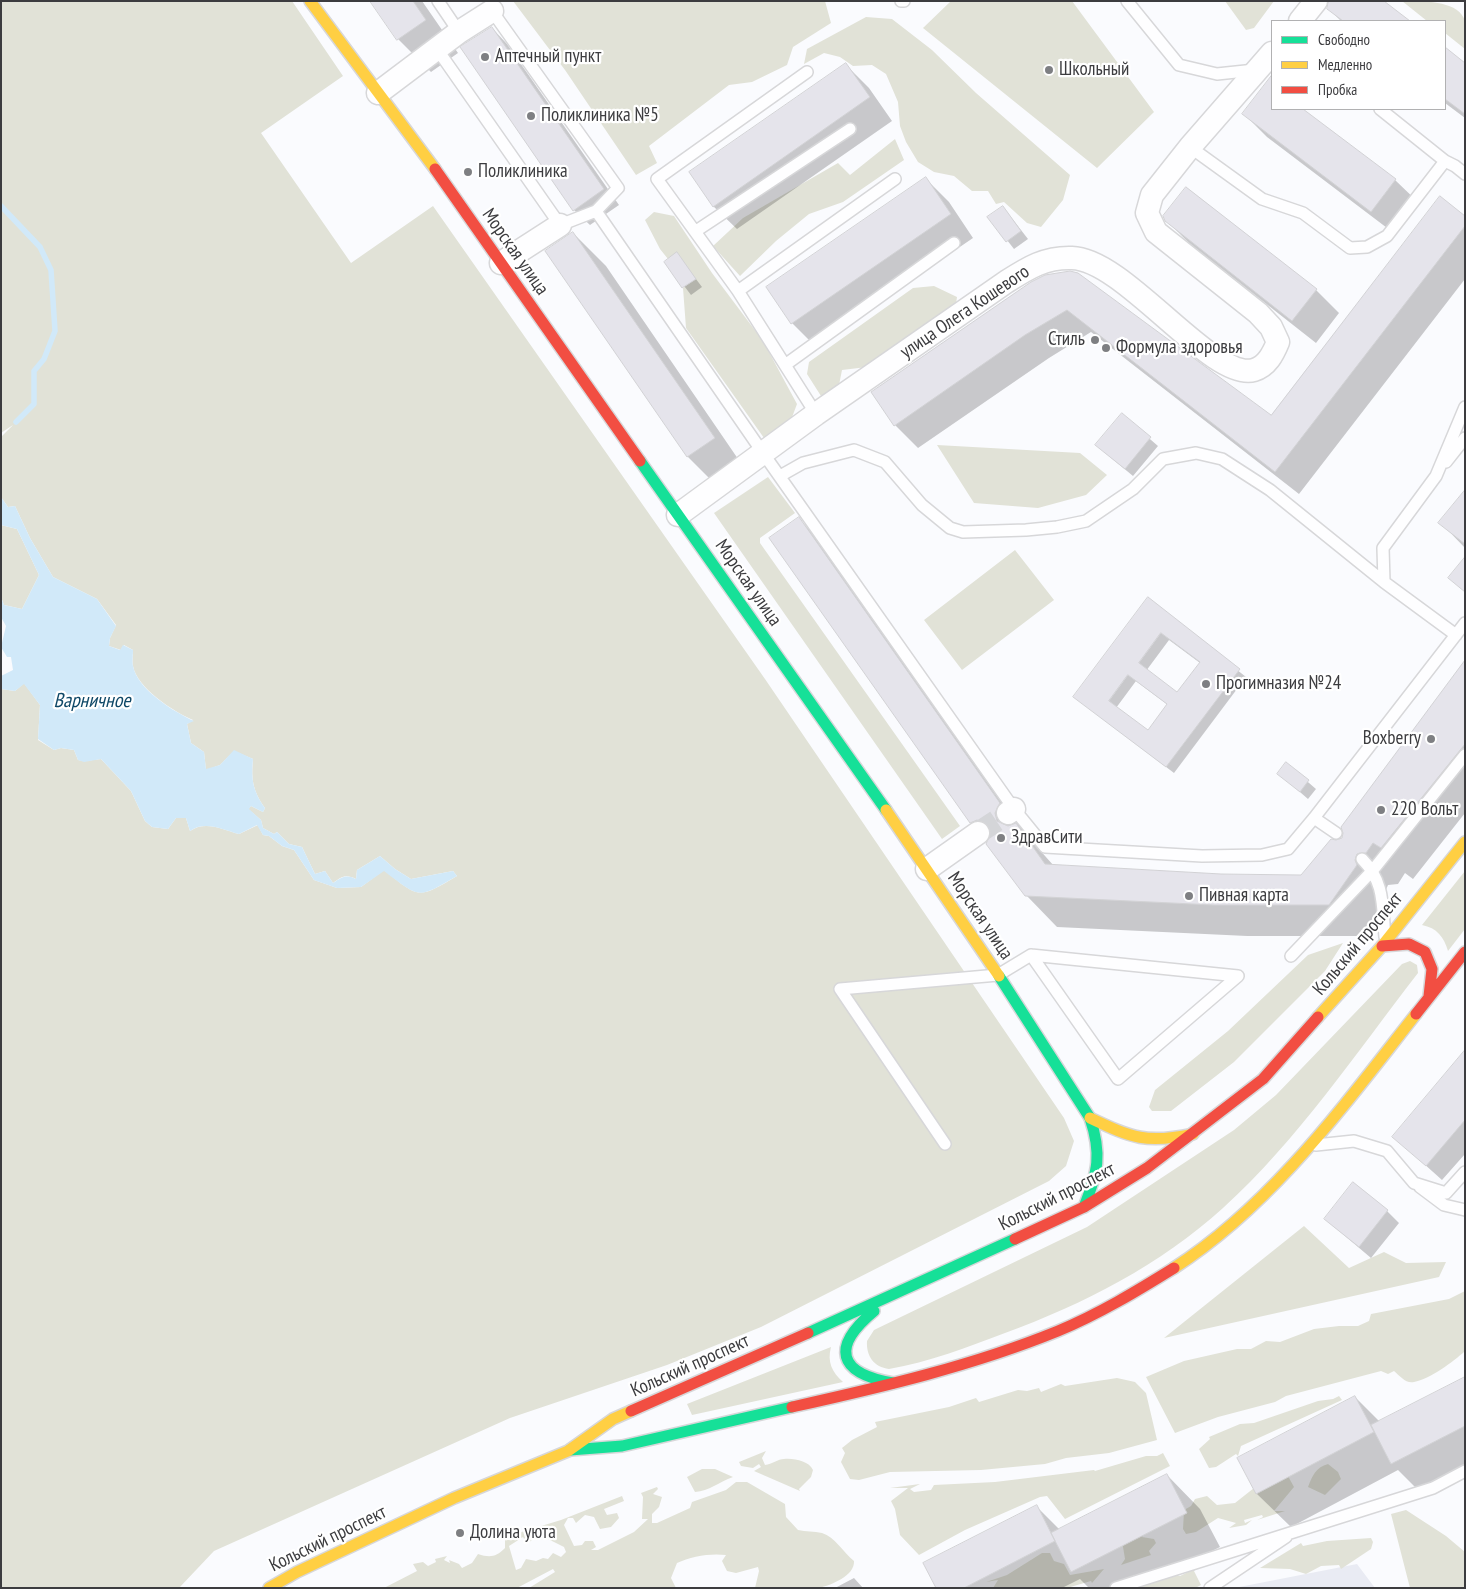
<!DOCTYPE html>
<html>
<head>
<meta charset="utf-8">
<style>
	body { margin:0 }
	#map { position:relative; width:1466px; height:1589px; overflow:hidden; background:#fafbfe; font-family:"PT Sans Narrow",sans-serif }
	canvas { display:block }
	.frame { position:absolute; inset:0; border:2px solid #3c3c3f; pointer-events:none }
	.legend { position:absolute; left:1271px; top:20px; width:175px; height:90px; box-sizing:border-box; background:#fff; border:1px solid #b1b1b2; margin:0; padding:6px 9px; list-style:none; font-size:15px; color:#3c3c3f }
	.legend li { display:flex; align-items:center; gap:10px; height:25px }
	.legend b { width:25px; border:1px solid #b1b1b2 }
</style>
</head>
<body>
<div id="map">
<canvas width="1466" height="1589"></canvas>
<div class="frame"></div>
<ul class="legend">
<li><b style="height:6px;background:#16e098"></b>Свободно</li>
<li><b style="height:6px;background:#ffcf43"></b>Медленно</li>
<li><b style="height:6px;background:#f24e42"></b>Пробка</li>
</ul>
</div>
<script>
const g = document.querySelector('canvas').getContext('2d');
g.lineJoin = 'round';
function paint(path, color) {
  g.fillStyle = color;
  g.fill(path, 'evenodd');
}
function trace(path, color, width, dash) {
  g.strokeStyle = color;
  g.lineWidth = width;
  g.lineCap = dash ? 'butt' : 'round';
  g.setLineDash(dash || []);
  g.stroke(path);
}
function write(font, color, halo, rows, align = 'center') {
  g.font = font + ' "PT Sans Narrow",sans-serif';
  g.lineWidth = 4.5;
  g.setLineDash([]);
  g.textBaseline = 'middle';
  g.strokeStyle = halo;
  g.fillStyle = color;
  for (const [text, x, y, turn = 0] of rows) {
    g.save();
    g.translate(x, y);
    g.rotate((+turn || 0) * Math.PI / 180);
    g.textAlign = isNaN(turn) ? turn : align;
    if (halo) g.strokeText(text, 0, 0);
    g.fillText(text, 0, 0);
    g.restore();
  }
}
const built = new Path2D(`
	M1357,1564L1375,1588H1234Z`);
const green = new Path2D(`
	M1,1H292L343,76L261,133L351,263L433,206L765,679L1064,1118L1074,1141L1066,1166L1049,1181L761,1327L667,1365L510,1418L214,1551L179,1588H1V689L15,691L24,683L40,705L38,740L54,750L61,748L74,750L78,760L84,761L101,759L131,791L145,821L152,827L168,829L176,818H186L190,831C206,820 223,830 239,834L258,825L263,835L269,836L282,846L294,850L314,880L337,888L361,887L384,870C420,899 418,899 457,876L453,871L411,879L395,869L380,856L357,870L356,879C346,874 342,876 333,883L325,871L315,874L302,847L289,844L277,832L274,834L263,828L261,820L248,809L251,806L263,812L265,808C253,791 251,780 253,759L234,751L220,765L206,770L204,752L191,743L187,724L193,720C174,712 137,688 133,666C132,662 133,655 133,650L124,645L121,650L109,646L110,638L116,625L97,599L53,577L30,538L15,506L8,507L1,497V437L13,425L1,433Z
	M513,1H825L831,23L793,47L787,65L752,82L729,85L649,146L657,163L636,175L565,70Z
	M951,1H1072L1154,112L1097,168L923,28Z
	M1225,1H1274L1254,28L1246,30Z
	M1402,1C1422,1 1459,0 1465,21C1466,29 1465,40 1465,49L1445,33V21H1427Z
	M866,17L892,19L932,50L976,93L1070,175L1063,200L1041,227L1027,223L1004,202L996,204L988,191H972L954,176L934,172L918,162L906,142L900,126L898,102L886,74L872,65L853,66L840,57L824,53L804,64L807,49Z
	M895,139L904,160L843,202L809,214L776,241L740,276L713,246L743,218L838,163L850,175Z
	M654,212L674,216L712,273L763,341L797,404L791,420L764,438L686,328L683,288L695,279L677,253L668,259L660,249L645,220Z
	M934,286L957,297L955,311L867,367L842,370L838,390L821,396L807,374L809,362L913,288Z
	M937,445L1080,453L1107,475L1086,495L1038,508L974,503Z
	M768,477L795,513L760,538V543L960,826L942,839L714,513Z
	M1,525L17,529L39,575L22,609L4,605L1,597Z
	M1015,550L1054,600L962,670L924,620Z
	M1465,871V929L1448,951C1444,937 1437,928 1422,925Z
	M1343,943L1325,971L1234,1062L1171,1111H1152L1149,1107L1155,1090L1228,1031L1308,955Z
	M1410,961L1417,965L1418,973C1356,1053 1298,1140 1223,1208C1160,1265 1084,1304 1005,1333C968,1347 929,1362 889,1369C874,1367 866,1356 867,1341L874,1330L1087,1227L1234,1130L1276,1095L1402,964Z
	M1304,1226L1349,1268L1384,1252L1406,1263L1446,1262L1439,1277L1164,1338Z
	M1465,1291V1351C1453,1362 1430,1379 1414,1382C1406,1384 1400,1376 1394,1371L1388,1374L1381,1371L1286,1396L1275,1402L1218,1417L1175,1433L1146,1377L1184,1361L1237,1349H1251L1266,1341L1280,1342L1314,1329L1339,1326H1358L1369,1321L1371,1314L1449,1299Z
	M831,1347C827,1362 832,1372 843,1382L692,1415L687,1404Z
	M1117,1378L1135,1382L1146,1393L1157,1440L1109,1453L1066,1458L1045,1464L981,1470L890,1472L859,1480L850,1479L841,1462L845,1453L842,1448L852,1440L877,1427L875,1422L949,1407L976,1398L979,1402L1018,1390L1027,1391L1039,1388L1041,1392L1061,1384L1065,1386Z
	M1339,1396L1342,1400L1241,1446L1238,1456L1236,1454L1216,1467L1209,1468L1199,1449L1210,1439L1209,1437L1240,1424L1254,1423L1318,1401L1333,1399Z
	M766,1451L762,1458L765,1465C772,1464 778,1459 784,1459C794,1458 809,1461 813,1470L811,1477L799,1489L800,1491L754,1471L761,1467L759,1464L753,1468L741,1466L739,1462Z
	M1163,1453L1170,1466L1065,1519L1047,1496L1040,1497L965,1530L919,1555L900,1535L895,1509L891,1501L908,1488H890L920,1484L910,1489L914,1492L931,1490L934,1485L995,1482L1094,1470L1095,1471L1146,1456H1157Z
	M1328,1464L1338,1472L1341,1479L1325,1495L1308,1487C1312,1476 1316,1467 1328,1464Z
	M702,1469H715L733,1477C719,1482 709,1491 695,1492L687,1477Z
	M1288,1476L1294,1487L1274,1511H1285L1257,1520L1263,1517L1262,1515L1244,1520L1245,1523L1252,1520L1246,1525L1229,1528L1236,1523L1218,1518L1196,1532L1186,1534L1183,1529L1184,1510L1191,1506L1195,1499L1207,1496L1217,1505L1235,1503L1254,1488Z
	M736,1482H747L785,1504L786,1517L798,1530C806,1532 814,1531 822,1533C835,1537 843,1552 854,1561C855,1576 831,1585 819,1588C804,1589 771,1588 755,1588L759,1571L758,1567L736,1573L727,1571L722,1561L726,1555C711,1553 691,1556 677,1563L671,1578L676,1588H529L555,1572L553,1569L517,1588H384L417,1571L413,1564L423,1562L428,1566L436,1562L435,1559L447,1556L444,1560L450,1563L449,1560L459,1564L462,1568L472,1563L478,1554C490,1558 496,1557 505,1548V1537L561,1520L622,1496L624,1501L604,1509L607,1515L617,1513L619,1518L611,1527L600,1529L594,1517L585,1515L576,1523L573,1518H568L564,1525L574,1546L582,1545L585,1541H593L596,1547L591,1550H598L634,1532L648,1519H642L643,1497L641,1493L657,1487L658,1489L653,1494L662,1497L659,1507L652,1514V1523H657L690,1508L692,1502L726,1490ZM541,1530H547L546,1538L564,1547L566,1552L561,1557L553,1553L548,1559L543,1558L536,1561L526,1559L521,1568L516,1570L509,1546L523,1537L527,1544L533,1539L531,1535L534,1531Z
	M1406,1510L1446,1536L1465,1552V1588H1410L1391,1514Z
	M1148,1528L1142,1537L1154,1539L1156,1543L1149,1551L1151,1555L1121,1565L1125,1559L1122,1541Z
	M1371,1538L1373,1542L1371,1549L1341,1569L1339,1565L1321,1566L1306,1574L1290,1569L1260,1568L1301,1543L1303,1546L1327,1541Z
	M1042,1553H1050L1054,1561L1064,1564L1070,1575L1104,1569L1092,1583L1091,1581L1067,1588H993L998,1580L986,1582L1007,1575Z
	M1198,1567L1194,1571L1201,1585L1195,1588H1133L1174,1574L1180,1576Z`);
const water = new Path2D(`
	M1,497L8,507L15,506L30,538L53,577L97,599L116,626L110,638L109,646L120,650L123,645L133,650C133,655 132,662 133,666C137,689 174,712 194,721L187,724L191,743L204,752L206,769L220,765L234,750L253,759C251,780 253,791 265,808L263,812L251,806L249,809L261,820L263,828L274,834L277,832L289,844L302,847L315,874L325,871L333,883C342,877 346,874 356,879L357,870L380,856L395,869L411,879L453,871L457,876C417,899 421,899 384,871L361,887L337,888L314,880L294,850L282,846L269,836L263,835L257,825L239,834C223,830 205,820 190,831L186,818H176L168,829L152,827L145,821L131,791L101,759L84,762L78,760L74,750L61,748L54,750L38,739L40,705L24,684L15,691L1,689V676L13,670L11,657H7L1,647L6,626L1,617V597L4,605L22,609L39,575L17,529L1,525Z`);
const shadow = new Path2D(`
	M372,1H422L458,53L431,72L398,39Z
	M1382,1L1409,21H1341L1328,8Z
	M492,28L507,44L619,205L590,225L574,210Z
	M1445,49L1465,64V118L1445,103Z
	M846,65L869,88L892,121L737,229L713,206Z
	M1268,83L1272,87V109H1301L1395,180L1419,203L1395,234L1267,137L1244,114Z
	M926,179L949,202L973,238L815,346L792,323L768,288Z
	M1187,188L1316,290L1339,313L1316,343L1190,244L1166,220Z
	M1003,207L1028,239L1014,249L989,217Z
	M1465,217V279L1299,494L1091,332L1049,358L918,448L895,425L1032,283L1271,417Z
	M573,233L606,266L747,472L721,490L688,457L547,251Z
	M677,254L702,287L691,295L666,262Z
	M1122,415L1158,446L1133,476L1104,452Z
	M1465,492V548L1440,522Z
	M799,519L830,550L1031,835L1029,838L1054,866L1221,875L1302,876L1336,842L1343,838L1465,662V813L1413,879L1405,873L1398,884L1388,885L1385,892L1388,897L1360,936H1247L1057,927L1026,895L989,840L971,822Z
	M1148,599L1246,677L1174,773L1074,697ZM1169,640L1200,663L1177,694L1146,671ZM1136,681L1168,705L1148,731L1116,708Z
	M1287,764L1316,789L1308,799L1279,774Z
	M1465,1052V1154L1442,1180L1394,1137Z
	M1387,1211L1399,1223L1371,1258L1325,1219Z
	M1465,1378V1476L1425,1497L1398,1470L1291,1527L1257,1494L1239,1459L1355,1397L1380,1422Z
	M1167,1475L1200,1509L1220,1547L1139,1588H1089L1080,1579L1062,1588H937L1036,1506L1060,1530Z
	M854,1578L863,1588H835Z`);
const stream = new Path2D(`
	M1,206L40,247L51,270L55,331L44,359L34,371V404L16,422`);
const building = new Path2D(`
	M370,1H413L426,20L397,40Z
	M1329,1H1384L1410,21H1343L1327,9Z
	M492,27L604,189L573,211L460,47Z
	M1445,47L1465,63V114L1445,99Z
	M846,63L870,97L713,207L689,172Z
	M1272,75V109H1303L1396,179L1371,212L1242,114Z
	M926,177L951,214L791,324L766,287Z
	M1186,187L1317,289L1292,321L1165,221L1163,216Z
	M1440,196L1465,216V226L1275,472L1067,310L1025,335L894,426L871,392L1031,282L1045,275L1070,271L1078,273L1271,415Z
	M1003,206L1021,231L1006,242L987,217Z
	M573,232L715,438L687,457L545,251Z
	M677,252L696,279L682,288L664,262Z
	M1122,413L1151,437L1125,469L1095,445Z
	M1465,490V544L1438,523Z
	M799,517L1000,803L995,813L997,821L1008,826L1016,823L1045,864L1221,874L1301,875L1331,839L1336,840L1342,838L1343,833L1341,827L1465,660V744L1381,848L1373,843L1366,853L1357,854L1355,860L1357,865L1329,905H1214L1025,896L986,844L991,832L988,825L977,820L970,823L769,538Z
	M1465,557V592L1448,578Z
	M1148,597L1240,669L1166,767L1073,697ZM1161,633L1200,662L1177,692L1139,663ZM1128,675L1167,704L1148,730L1109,701Z
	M1286,762L1309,780L1300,792L1277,774Z
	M1465,1050V1120L1426,1166L1392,1137Z
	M1353,1182L1388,1210L1359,1247L1324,1219Z
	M1465,1377V1426L1391,1464L1371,1425Z
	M1355,1396L1374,1432L1256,1494L1237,1458Z
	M1167,1474L1187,1513L1071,1572L1051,1533Z
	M1037,1505L1055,1541L964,1588H936L923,1563Z`);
const streetTunnel = new Path2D(`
	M978,833L1008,813`);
const lane = new Path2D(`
	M438,1L459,32
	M901,1H904
	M1127,1L1179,65L1217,74L1255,70
	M437,49L560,225L596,211L618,188L492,11
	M807,72L657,179L738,291L816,414
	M1380,109L1445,161
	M1190,147L1262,199L1303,213L1350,248L1367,247L1387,236L1445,161L1455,166L1465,174
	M596,211L763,453L1014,809L1045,847L1202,856L1262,855L1288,849L1314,818L1465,623
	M696,231L850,129
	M738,291L895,179
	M785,365L954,243
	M1446,462L1465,438
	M780,476L803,463L854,450L885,462L922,505L950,528L963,532L1026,530L1057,527L1086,521L1133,489L1163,459L1196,453L1222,459L1270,490L1384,582L1456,635
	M1384,582L1383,548L1436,476L1465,407
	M1314,818L1336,833
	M1362,859C1385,882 1382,906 1385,937
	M1291,956L1373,870L1465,755
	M945,1144L840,989L998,975L1031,955L1238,976L1118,1079L1031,955
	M1316,1145L1354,1141L1387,1151L1414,1183L1446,1193L1465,1172
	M1420,1187L1444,1205L1465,1210
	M1116,1588L1433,1488L1465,1471
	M1210,1588L1286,1537`);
const street = new Path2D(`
	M1300,21L1316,1
	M378,93L459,32L492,11
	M501,263L560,225
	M678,515L816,414L1006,282C1028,268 1045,257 1072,258C1125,259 1212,382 1254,370C1267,366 1273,354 1278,342L1271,327L1258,313L1156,232L1147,213L1152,195L1190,147L1272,53
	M1008,813L1014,809
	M927,869L978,833`);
const fast = new Path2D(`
	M640,461L886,810
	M999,976L1090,1118C1102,1154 1098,1172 1084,1207
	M874,1311C831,1347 837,1373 893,1383
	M808,1333L1015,1239
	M570,1450L622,1446L792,1407`);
const slow = new Path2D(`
	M310,1L435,169
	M886,810L999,976
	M1318,1017L1382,946L1465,842
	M1090,1118C1132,1138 1147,1144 1193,1134
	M1174,1268C1272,1205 1345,1104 1416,1014
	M269,1588L297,1572L454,1498L568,1451L613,1419L631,1411`);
const jam = new Path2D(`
	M435,169L640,461
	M1382,946L1409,944L1425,952L1432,969L1429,996
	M1416,1014L1465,952
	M1015,1239L1084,1207L1147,1168L1263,1079L1318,1017
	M792,1407C882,1387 972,1366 1058,1331C1099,1314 1137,1291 1174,1268
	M631,1411L808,1333`);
const markers = [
	[485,57,5,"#7e7f82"],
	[1049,70,5,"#7e7f82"],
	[531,116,5,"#7e7f82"],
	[468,172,5,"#7e7f82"],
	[1095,340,5,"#7e7f82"],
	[1106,348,5,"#7e7f82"],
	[1206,684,5,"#7e7f82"],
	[1431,739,5,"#7e7f82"],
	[1381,810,5,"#7e7f82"],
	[1001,838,5,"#7e7f82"],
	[1189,896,5,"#7e7f82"],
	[460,1533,5,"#7e7f82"]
];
const poiNames = [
	["Аптечный пункт",495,57],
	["Школьный",1059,70],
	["Поликлиника №5",541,116],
	["Поликлиника",478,172],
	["Стиль",1085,340,"right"],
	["Формула здоровья",1116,348],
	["Прогимназия №24",1216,684],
	["Boxberry",1421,739,"right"],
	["220 Вольт",1391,810],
	["ЗдравСити",1011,838],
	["Пивная карта",1199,896],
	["Долина уюта",470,1533]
];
const streetNames = [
	["Морская улица",515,252,55],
	["улица Олега Кошевого",965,312,-34],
	["Морская улица",748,583,55],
	["Морская улица",980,916,56],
	["Кольский проспект",1358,944,-50],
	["Кольский проспект",1057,1197,-27],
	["Кольский проспект",690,1366,-24],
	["Кольский проспект",328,1539,-26]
];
const waterNames = [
	["Варничное",92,701]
];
paint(built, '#e9ebf3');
paint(green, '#e1e2d7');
paint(water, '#d1e9f9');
paint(shadow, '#0003');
trace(stream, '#d1e9f9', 5.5);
paint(building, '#e5e4eb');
trace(building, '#d2d2d5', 1);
trace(streetTunnel, '#d4d5d8', 22, [22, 11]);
trace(lane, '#d7d7d9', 14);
trace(street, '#d7d7d9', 25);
trace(fast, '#d7d7d9', 14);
trace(slow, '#d7d7d9', 14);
trace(jam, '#d7d7d9', 14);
trace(lane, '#fefeff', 11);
trace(street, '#fefeff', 22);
trace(fast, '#16e098', 11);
trace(slow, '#ffcf43', 11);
trace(jam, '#f24e42', 11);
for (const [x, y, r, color] of markers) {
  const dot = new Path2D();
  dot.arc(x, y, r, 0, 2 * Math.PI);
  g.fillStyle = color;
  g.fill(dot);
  trace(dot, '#fff', 2);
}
write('19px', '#3c3c3f', '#fff', poiNames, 'left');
write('19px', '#3c3c3f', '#fff', streetNames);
write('italic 20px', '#0f4867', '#fff', waterNames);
</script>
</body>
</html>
